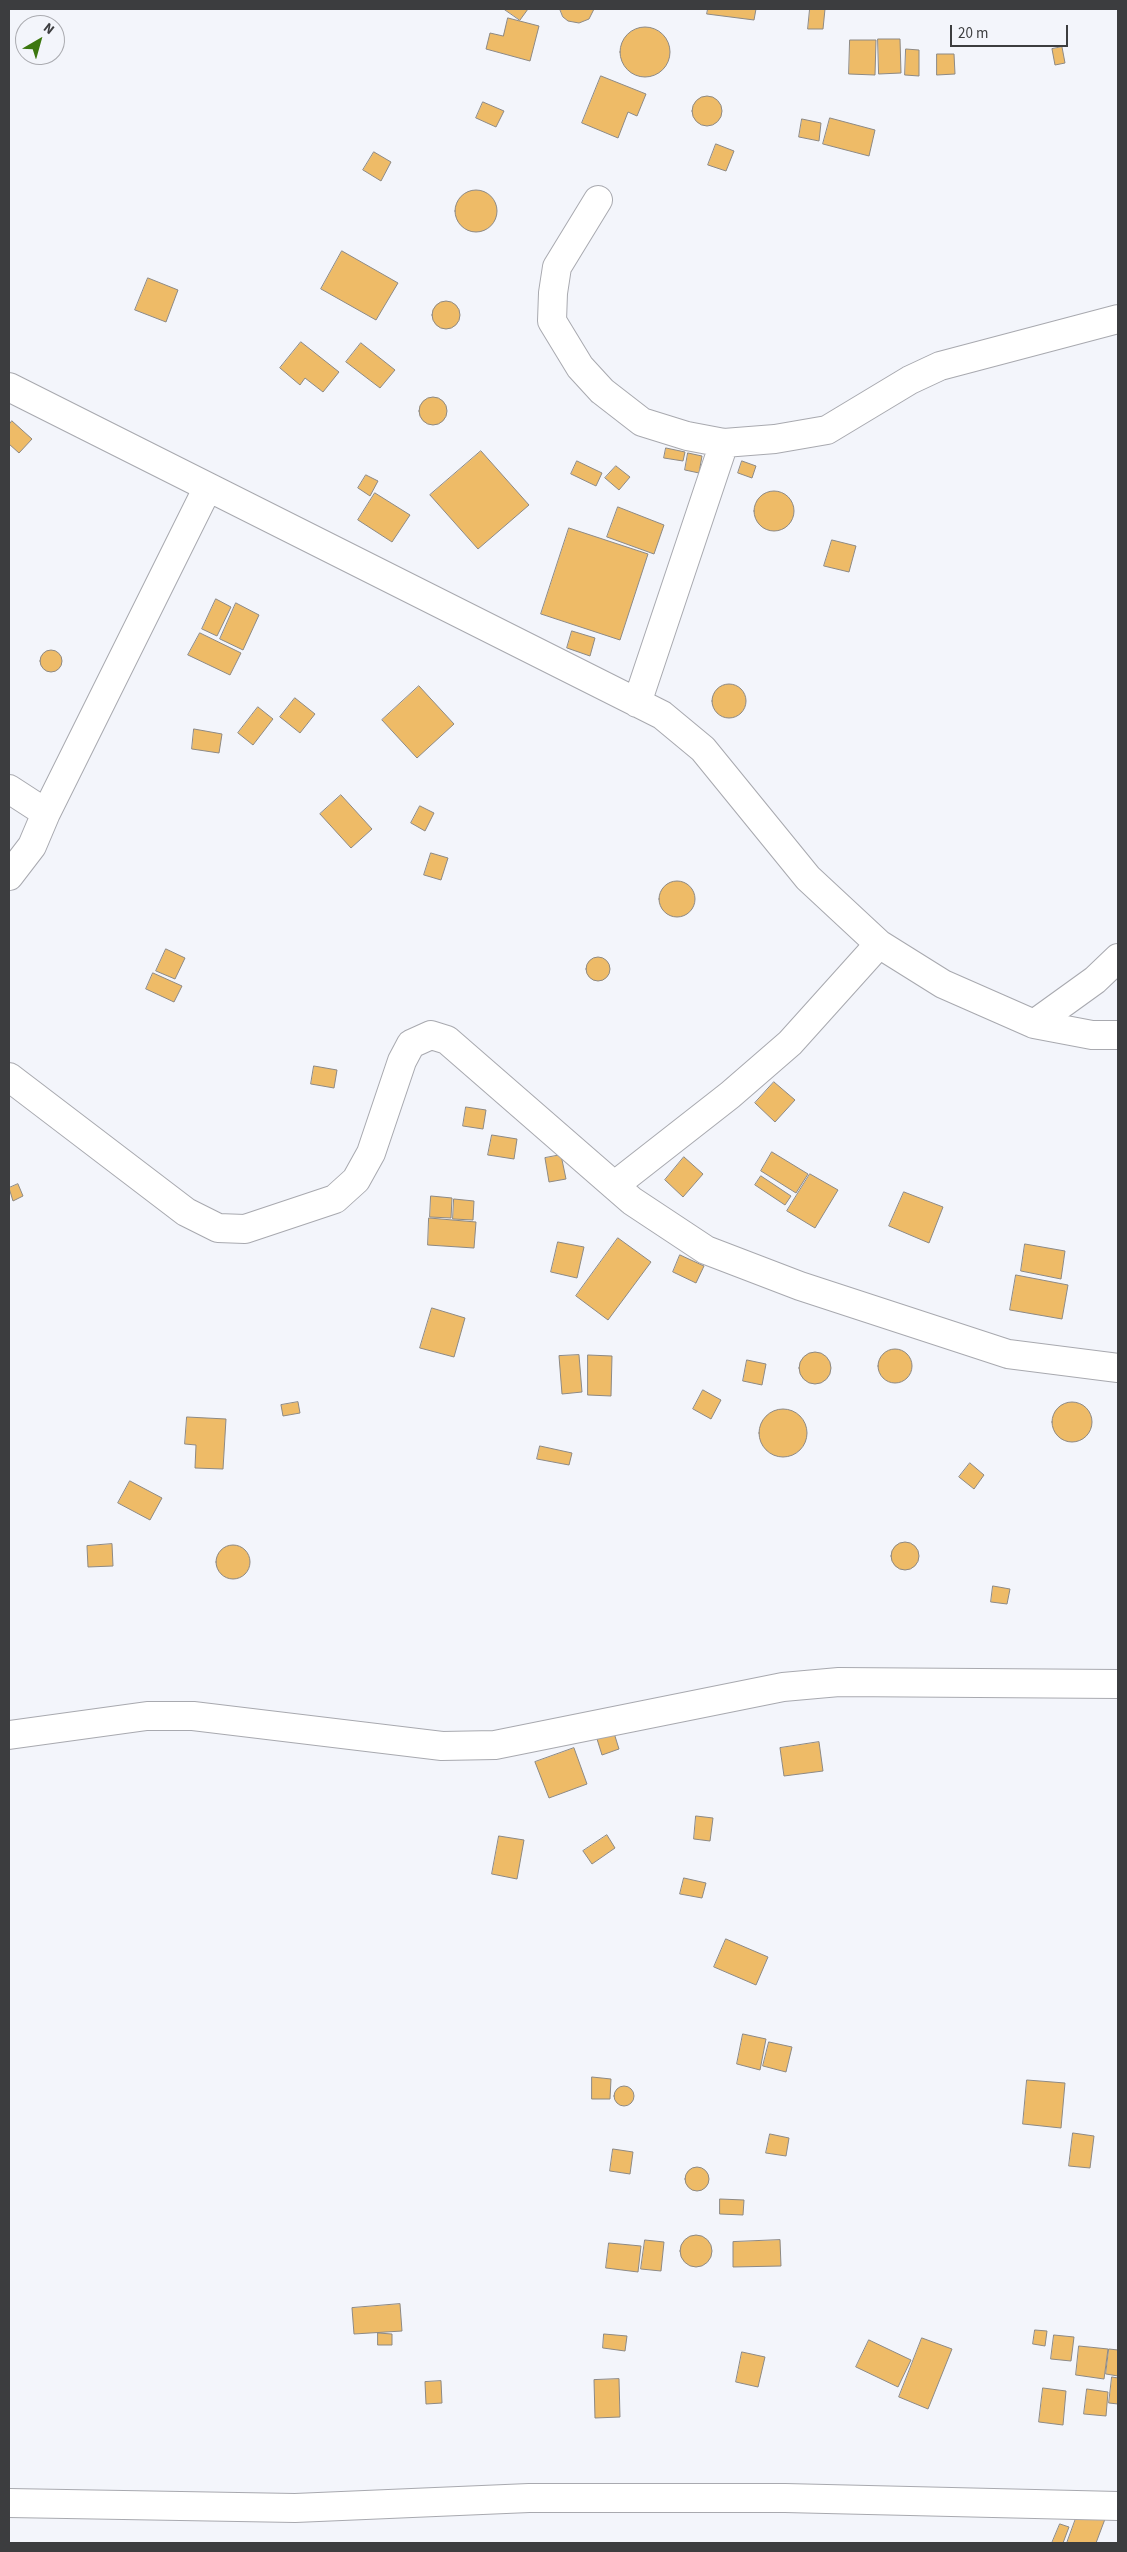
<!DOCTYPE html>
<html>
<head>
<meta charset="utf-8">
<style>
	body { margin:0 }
	#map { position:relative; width:1127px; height:2552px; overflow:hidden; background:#f3f5fb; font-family:"Source Sans 3",sans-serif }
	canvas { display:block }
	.frame { position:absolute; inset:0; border:10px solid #3c3d3f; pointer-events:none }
	.north { position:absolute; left:15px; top:15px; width:50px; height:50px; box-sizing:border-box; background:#f3f5fb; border:1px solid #aaabb0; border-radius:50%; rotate:38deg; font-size:14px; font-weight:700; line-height:20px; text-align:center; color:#3c3d3f }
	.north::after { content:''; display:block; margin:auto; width:18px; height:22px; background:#3c770f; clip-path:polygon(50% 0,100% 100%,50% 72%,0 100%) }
	.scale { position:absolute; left:950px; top:25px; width:118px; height:22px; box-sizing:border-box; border:2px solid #3c3d3f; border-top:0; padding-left:6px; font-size:15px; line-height:18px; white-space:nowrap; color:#3c3d3f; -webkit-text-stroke:4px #f3f5fb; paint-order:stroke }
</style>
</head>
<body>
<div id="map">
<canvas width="1127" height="2552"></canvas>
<div class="frame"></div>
<div class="north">N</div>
<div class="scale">20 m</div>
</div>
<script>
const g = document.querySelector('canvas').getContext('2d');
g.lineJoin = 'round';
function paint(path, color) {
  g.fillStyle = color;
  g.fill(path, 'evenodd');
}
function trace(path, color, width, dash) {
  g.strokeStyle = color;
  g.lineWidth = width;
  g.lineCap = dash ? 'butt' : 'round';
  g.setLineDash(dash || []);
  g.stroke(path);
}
const building = new Path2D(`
	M504,9H528L520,20Z
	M560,9H594L589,19L579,23L568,21L563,17Z
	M708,9H756L754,20L707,14Z
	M810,9H825L823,29H808Z
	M508,18L539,26L530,61L486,49L490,33L503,36Z
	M620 52a25 25 0 1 1 50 0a25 25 0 1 1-50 0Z
	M878,39H900L901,73L879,74Z
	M850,40H876L875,75L849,74Z
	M1062,47L1065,63L1055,65L1052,49Z
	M906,49L919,50V76L905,75Z
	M937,54H954L955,74L937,75Z
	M601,76L646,94L637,116L628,112L618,138L582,123Z
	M692 111a15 15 0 1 1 30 0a15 15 0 1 1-30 0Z
	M483,102L504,111L496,127L476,118Z
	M830,118L875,130L869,156L823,144Z
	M802,119L821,123L819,141L799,137Z
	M716,144L734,151L726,171L708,165Z
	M374,152L391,162L381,181L363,170Z
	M455 211a21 21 0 1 1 42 0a21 21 0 1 1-42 0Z
	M342,251L398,283L376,320L321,289Z
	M148,278L178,290L166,322L135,310Z
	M432 315a14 14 0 1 1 28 0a14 14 0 1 1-28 0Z
	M301,342L339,372L323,392L305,378L300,385L280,368Z
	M361,343L395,370L380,388L346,362Z
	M419 411a14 14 0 1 1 28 0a14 14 0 1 1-28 0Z
	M12,421L32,439L19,453L9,444V425Z
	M666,448L685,452L683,461L664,458Z
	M481,451L529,505L478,549L430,495Z
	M688,453L702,456L699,473L685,470Z
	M577,461L602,473L596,486L571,474Z
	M742,461L756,466L752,478L738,473Z
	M616,466L630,477L619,490L605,478Z
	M366,475L378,481L370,496L358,488Z
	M754 511a20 20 0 1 1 40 0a20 20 0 1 1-40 0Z
	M375,493L410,515L392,542L358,520Z
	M618,507L664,525L654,554L607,537Z
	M569,528L648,554L620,640L541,614Z
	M832,540L856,546L849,572L824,566Z
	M216,599L231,607L217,636L202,629Z
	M236,603L259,615L243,650L220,639Z
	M572,631L595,638L590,656L567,648Z
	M200,633L241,653L230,675L188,655Z
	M40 661a11 11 0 1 1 22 0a11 11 0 1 1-22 0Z
	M712 701a17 17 0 1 1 34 0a17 17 0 1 1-34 0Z
	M419,686L454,724L417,758L382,720Z
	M295,698L315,714L300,733L280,717Z
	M258,707L273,719L253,745L238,733Z
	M194,729L222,734L219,753L192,749Z
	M341,795L372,829L351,848L320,814Z
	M420,806L434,813L425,831L411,823Z
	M431,853L448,858L441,880L424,875Z
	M659 899a18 18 0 1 1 36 0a18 18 0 1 1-36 0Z
	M166,949L185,958L175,979L156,971Z
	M586 969a12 12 0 1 1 24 0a12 12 0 1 1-24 0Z
	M153,973L182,986L174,1002L146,989Z
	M314,1066L337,1070L334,1088L311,1084Z
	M774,1082L795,1100L775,1122L755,1103Z
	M466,1107L486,1110L483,1129L463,1126Z
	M492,1135L517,1139L514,1159L488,1155Z
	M772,1152L808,1174L796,1193L761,1171Z
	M561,1155L566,1179L549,1182L545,1158Z
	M684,1157L703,1174L683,1197L665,1180Z
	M810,1174L838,1190L815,1228L787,1211Z
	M761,1176L791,1196L785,1205L755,1185Z
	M18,1184L23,1196L13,1201L9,1188Z
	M904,1192L943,1207L929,1243L889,1226Z
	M431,1196L452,1198L451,1218L430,1217Z
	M454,1199L474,1201L473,1220L453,1219Z
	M429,1218L476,1222L474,1248L428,1245Z
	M618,1238L651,1262L608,1320L576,1296Z
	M558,1242L584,1247L577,1278L551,1272Z
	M1025,1244L1065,1251L1061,1279L1021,1271Z
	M680,1255L704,1266L696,1283L673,1272Z
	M1016,1275L1068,1285L1062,1319L1010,1310Z
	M432,1308L465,1318L454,1357L420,1348Z
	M878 1366a17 17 0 1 1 34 0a17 17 0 1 1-34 0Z
	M799 1368a16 16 0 1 1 32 0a16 16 0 1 1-32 0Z
	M579,1355L582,1392L562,1394L559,1356Z
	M588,1355L612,1356L611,1396L588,1395Z
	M747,1360L766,1364L762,1385L743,1381Z
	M703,1390L721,1400L711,1419L693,1409Z
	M1052 1422a20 20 0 1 1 40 0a20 20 0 1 1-40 0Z
	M298,1402L300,1413L283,1416L281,1405Z
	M759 1433a24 24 0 1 1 48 0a24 24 0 1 1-48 0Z
	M187,1417L226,1419L223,1469L195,1468L196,1445L185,1444Z
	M540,1446L572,1453L569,1465L537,1459Z
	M970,1463L984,1475L974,1489L959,1477Z
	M130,1481L162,1498L150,1520L118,1503Z
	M891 1556a14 14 0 1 1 28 0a14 14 0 1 1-28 0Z
	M112,1544L113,1566L88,1567L87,1546Z
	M216 1562a17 17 0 1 1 34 0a17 17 0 1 1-34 0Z
	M993,1586L1010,1589L1007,1604L991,1602Z
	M614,1733L619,1749L602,1755L597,1739Z
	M819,1742L823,1771L784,1776L780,1748Z
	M574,1748L587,1784L549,1798L535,1762Z
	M696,1816L713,1818L710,1841L694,1839Z
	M607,1835L615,1848L592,1864L583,1851Z
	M499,1836L524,1840L517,1879L492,1874Z
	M684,1878L706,1883L702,1898L680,1894Z
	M726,1939L768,1957L756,1985L714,1967Z
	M743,2034L766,2039L760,2070L737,2064Z
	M769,2042L792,2047L786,2072L763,2066Z
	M592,2077L611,2079L610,2099H592Z
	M1027,2080L1065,2083L1061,2128L1023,2124Z
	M614 2096a10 10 0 1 1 20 0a10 10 0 1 1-20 0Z
	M1073,2133L1094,2136L1090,2168L1069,2166Z
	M770,2134L789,2138L786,2156L766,2153Z
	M613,2149L633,2152L630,2174L610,2171Z
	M685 2179a12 12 0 1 1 24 0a12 12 0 1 1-24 0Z
	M720,2199L744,2200L743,2215L720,2214Z
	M680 2251a16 16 0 1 1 32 0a16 16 0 1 1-32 0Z
	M645,2240L664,2242L661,2271L641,2269Z
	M780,2240L781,2266L733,2267V2242Z
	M609,2243L641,2246L638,2272L606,2268Z
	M400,2304L402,2331L354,2334L352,2308Z
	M1035,2330L1047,2331L1045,2346L1033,2344Z
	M378,2333L392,2334V2345H378Z
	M604,2334L627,2336L625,2351L603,2348Z
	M1054,2335L1074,2337L1071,2361L1051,2359Z
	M922,2338L952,2349L928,2409L899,2397Z
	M869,2340L911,2360L898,2387L856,2367Z
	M1079,2346L1108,2349L1104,2379L1076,2375Z
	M1109,2349L1118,2350V2376L1106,2374Z
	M742,2352L765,2357L758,2387L736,2382Z
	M1112,2377L1118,2378V2404L1109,2403Z
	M619,2379L620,2417L595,2418L594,2380Z
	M441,2381L442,2403L426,2404L425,2382Z
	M1043,2388L1066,2391L1063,2425L1039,2422Z
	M1087,2389L1108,2392L1106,2416L1084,2414Z
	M1079,2510L1105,2519L1096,2543H1067Z
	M1060,2524L1069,2527L1063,2543H1052Z`);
const minor = new Path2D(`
	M598,200L557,267L553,293L552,321L580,367L602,391L642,422L687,436L724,443L775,439L827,430L910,380L940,366L1118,319
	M9,387L662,715L703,749L808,878L879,944L943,984L1034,1024L1092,1035H1118
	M637,703L724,443
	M9,789L46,813
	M9,876L32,846L46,813L208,487
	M1034,1024L1095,980L1118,958
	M9,1077L186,1212L218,1228L245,1229L335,1199L356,1180L371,1153L402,1061L411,1044L431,1035L447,1040L632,1201L706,1250L800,1286L1008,1354L1118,1368
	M615,1185L730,1095L790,1043L879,944
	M9,1735L147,1716H193L442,1746L495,1745L783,1687L839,1682L1118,1684
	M9,2503L295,2508L529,2498H785L1118,2506`);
paint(building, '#eebb67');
trace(building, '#8d8984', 1);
trace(minor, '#a8a9af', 30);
trace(minor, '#fff', 28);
</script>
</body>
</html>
